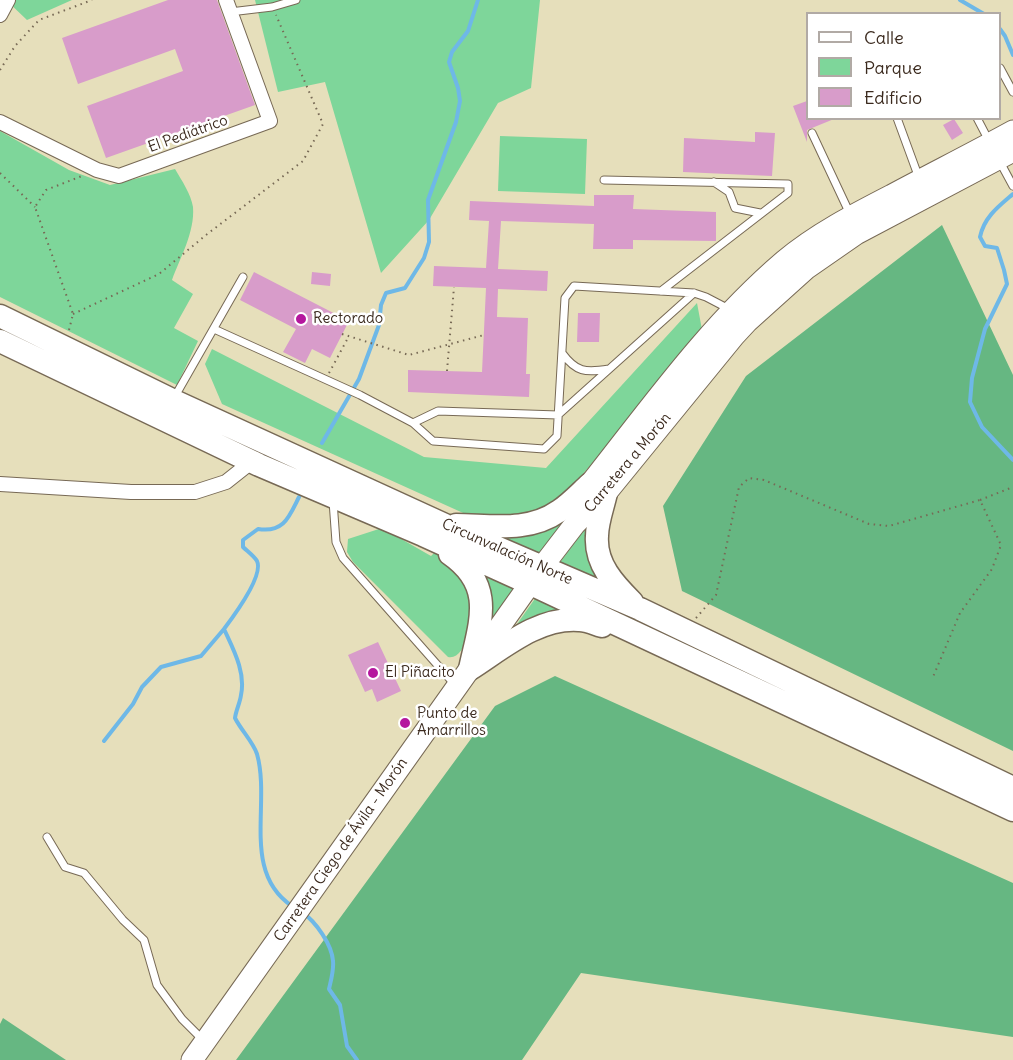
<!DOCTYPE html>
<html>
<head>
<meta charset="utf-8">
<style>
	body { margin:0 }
	#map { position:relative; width:1013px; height:1060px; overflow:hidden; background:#e6dfbb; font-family:Delius,sans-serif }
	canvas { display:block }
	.legend { position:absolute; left:806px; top:12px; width:195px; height:108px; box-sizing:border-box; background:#fff; border:2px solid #b1aaa5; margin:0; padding:8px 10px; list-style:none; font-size:18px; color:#3b2a1e }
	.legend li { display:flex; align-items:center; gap:12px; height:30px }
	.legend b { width:30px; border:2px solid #b1aaa5 }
</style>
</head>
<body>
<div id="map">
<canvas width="1013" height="1060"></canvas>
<ul class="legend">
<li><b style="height:8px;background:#fff"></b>Calle</li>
<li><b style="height:16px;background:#7ed69a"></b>Parque</li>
<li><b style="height:16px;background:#d89cca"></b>Edificio</li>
</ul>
</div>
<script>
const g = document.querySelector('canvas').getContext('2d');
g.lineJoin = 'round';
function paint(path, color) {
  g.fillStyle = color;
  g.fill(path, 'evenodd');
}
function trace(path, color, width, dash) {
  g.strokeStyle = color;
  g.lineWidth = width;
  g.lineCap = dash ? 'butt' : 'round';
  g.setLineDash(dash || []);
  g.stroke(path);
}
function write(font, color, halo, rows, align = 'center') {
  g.font = font + ' Delius,sans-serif';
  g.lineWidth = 5;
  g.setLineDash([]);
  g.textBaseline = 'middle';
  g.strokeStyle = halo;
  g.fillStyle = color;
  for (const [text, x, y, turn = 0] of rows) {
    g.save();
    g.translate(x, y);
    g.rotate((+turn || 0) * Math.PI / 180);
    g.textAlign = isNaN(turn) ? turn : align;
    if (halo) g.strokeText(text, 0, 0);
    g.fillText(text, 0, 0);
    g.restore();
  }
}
const green = new Path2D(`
	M6,0H72L27,20Z
	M255,0H540L531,88L498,103L429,220L381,273L325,82L278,92Z
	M0,131L69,170L110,185L175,169C182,181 191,194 193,207C195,232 180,258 172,280L193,294L174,328L198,341L177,385L0,297Z
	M500,136L587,139L585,194L498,191Z
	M697,303L703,335L563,497L537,512L512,521L472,517L222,404L205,364L212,349L424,457L546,468Z
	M596,514L612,590L558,565Z
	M567,516L556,534L538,554L489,531Z
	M382,528L431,556L436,551L445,557L477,601C473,616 467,661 448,657L353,562L347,552L348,539Z
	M474,562L518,585L485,632Z
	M539,593L592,617L510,634Z`);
const forest = new Path2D(`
	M942,225L1013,375V751L682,591L663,506L746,376Z
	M555,676L1013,883V1037L581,973L522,1060H236L495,706Z
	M3,1018L66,1060H0V1024Z`);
const stream = new Path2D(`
	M960,0L984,14
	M1000,29L1005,36L1013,55
	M1013,194C999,206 984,217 980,237L985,246L997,248L1004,270L1007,284L985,329L972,378L970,402L982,427L1013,460
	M322,443L359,379L379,325L381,305L386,293L405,288L424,258L429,242L428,200L456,122L460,101L458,88L449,62L452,52L468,31L478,0
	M104,741L133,704L142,687L161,667L201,656L224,629
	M292,906C241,872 271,804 257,754C253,742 241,730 235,718C236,710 240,703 241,695C246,672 233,649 224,629C233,617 264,576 257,561C254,556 247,551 243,547V540L258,529C284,533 289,517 299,497
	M303,913C316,922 332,945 333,961C334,970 331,980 329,989L340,1005L347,1046L357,1060`);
const building = new Path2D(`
	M168,0H217L255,105L106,158L87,106L183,71L175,49L78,84L62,38Z
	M807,101V118L834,119L807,130V142L793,106Z
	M954,119L963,133L952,140L943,125Z
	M755,132L775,133L772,176L683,172L684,138L755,142Z
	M594,195H634L633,209L716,212V241L633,240V249H593L594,224L501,221L498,269L548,271L547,291L498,289L497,317L528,318L526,374H530L529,397L408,392V370L482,372L486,288L433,286L434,266L486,268L489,221L469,220L470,201L594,206Z
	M254,272L349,321L330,358L312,349L305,363L283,352L296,329L240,300Z
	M312,272L331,274L330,286L311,284Z
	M578,313H600L599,342H577Z
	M378,642L401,691L377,702L372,689L365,692L348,655Z`);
const path = new Path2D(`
	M0,70L15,46L39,20L92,0
	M0,173L35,207
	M73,314L159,274L206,235L303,161L323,124L276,15
	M69,330L73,314L35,207L46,190L82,176
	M342,334L409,355L484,335
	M447,371L454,287
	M329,373L349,336
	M980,500L1013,487
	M696,618L716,595L739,487L749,478L764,480L869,524L889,526L980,500L1001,545L992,569L960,613L933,677`);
const service = new Path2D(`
	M230,12L272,7L296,0
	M1000,68L1013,92
	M897,118L919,178
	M977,118L989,141
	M812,133L850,214
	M1000,162L1013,186
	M604,180L788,184V193L661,291
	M714,182L729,192L735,208L760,213
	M214,329L360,395L413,423L433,441L544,449L557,436L565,298L574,286L694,293L706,297L729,309
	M562,353C576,372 585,373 609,369
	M174,398L243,277
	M413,423L438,411L558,415L694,293
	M333,501L336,542L343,558L456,686
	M47,837L65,867L84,873L123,920L144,940L157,985L182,1019L203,1040`);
const minor = new Path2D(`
	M0,15L8,0
	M0,122L97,170L119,176L270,121L226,0
	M0,484L131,492H195L226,482L255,459`);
const primary = new Path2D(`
	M584,501L590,484C651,407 709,325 784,261C816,234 855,214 892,195C933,173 973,153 1013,131
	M192,1060L542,567L575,524L606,493L734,336L747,322L807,268L856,234L1013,151`);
const trunk = new Path2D(`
	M0,316L172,400L445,525L640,609L1013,788
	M0,341L259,465L423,535L531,584L1013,810
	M606,493C603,507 597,522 597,536C595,564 614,584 632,602
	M456,525C490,525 528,533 559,511C570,504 580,493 590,484
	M450,554C496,586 480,622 470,669
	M470,669C503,648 538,617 579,620C587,620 595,624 602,626`);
const markers = [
	[301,319,6,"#b5179e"],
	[373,673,6,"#b5179e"],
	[405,723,6,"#b5179e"]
];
const streetNames = [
	["El Pediátrico",188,134,-20],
	["Carretera a Morón",628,463,-50],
	["Circunvalación Norte",507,552,24],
	["Carretera Ciego de Ávila - Morón",341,850,-55]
];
const poiNames = [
	["Rectorado",313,319],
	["El Piñacito",385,673],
	["Punto de",417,714],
	["Amarrillos",417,731]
];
paint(green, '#7ed69a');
paint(forest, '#66b782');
trace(stream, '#6eb8e7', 4);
paint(building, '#d89cca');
trace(service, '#776955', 9);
trace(minor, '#776955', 16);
trace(primary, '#776955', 23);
trace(trunk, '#776955', 25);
trace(path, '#776955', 2, [1.5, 4.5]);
trace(service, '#fff', 7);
trace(minor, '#fff', 14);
trace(primary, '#fff', 21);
trace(trunk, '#fff', 22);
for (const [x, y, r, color] of markers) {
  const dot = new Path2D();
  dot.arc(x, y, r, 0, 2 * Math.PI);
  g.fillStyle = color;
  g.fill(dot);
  trace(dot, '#fff', 2);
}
write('15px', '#3b2a1e', '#fff', streetNames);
write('15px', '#3b2a1e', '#fff', poiNames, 'left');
</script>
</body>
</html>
